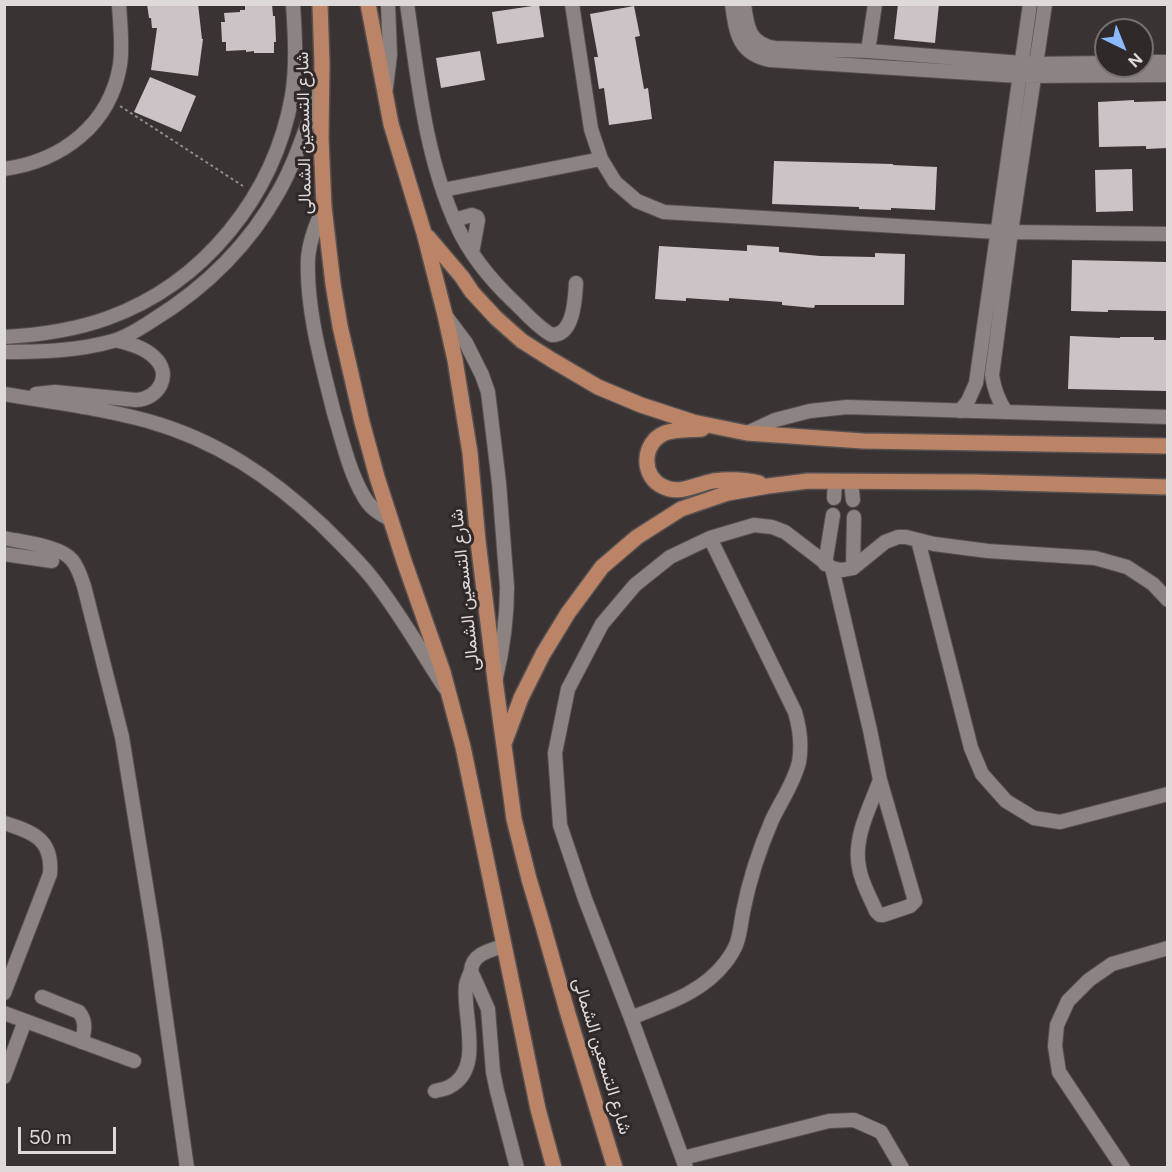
<!DOCTYPE html>
<html>
<head>
<meta charset="utf-8">
<style>
	body { margin:0 }
	#map { position:relative; width:1172px; height:1172px; overflow:hidden; background:#393333; font-family:"Public Sans",sans-serif }
	canvas { display:block }
	.frame { position:absolute; inset:0; border:6px solid #dedada; pointer-events:none }
	.north { position:absolute; left:1094px; top:18px; width:60px; height:60px; box-sizing:border-box; background:#2f2929; border:2px solid #757070; border-radius:50%; rotate:137deg; font-size:16px; font-weight:700; line-height:24px; text-align:center; color:#dedada }
	.north::after { content:''; display:block; margin:auto; width:21px; height:27px; background:#89bafc; clip-path:polygon(50% 0,100% 100%,50% 72%,0 100%) }
	.scale { position:absolute; left:18px; top:1127px; width:98px; height:27px; box-sizing:border-box; border:3px solid #dedada; border-top:0; padding-left:8px; font-size:18px; line-height:21px; white-space:nowrap; color:#dedada; -webkit-text-stroke:4px #2f2929; paint-order:stroke }
</style>
</head>
<body>
<div id="map">
<canvas width="1172" height="1172"></canvas>
<div class="frame"></div>
<div class="north">N</div>
<div class="scale">50 m</div>
</div>
<script>
const g = document.querySelector('canvas').getContext('2d');
g.lineJoin = 'round';
function paint(path, color) {
  g.fillStyle = color;
  g.fill(path, 'evenodd');
}
function trace(path, color, width, dash) {
  g.strokeStyle = color;
  g.lineWidth = width;
  g.lineCap = dash ? 'butt' : 'round';
  g.setLineDash(dash || []);
  g.stroke(path);
}
function write(font, color, halo, rows, align = 'center') {
  g.font = font + ' "Public Sans",Vazirmatn,sans-serif';
  g.lineWidth = 6;
  g.setLineDash([]);
  g.textBaseline = 'middle';
  g.strokeStyle = halo;
  g.fillStyle = color;
  for (const [text, x, y, turn = 0] of rows) {
    g.save();
    g.translate(x, y);
    g.rotate((+turn || 0) * Math.PI / 180);
    g.textAlign = isNaN(turn) ? turn : align;
    if (halo) g.strokeText(text, 0, 0);
    g.fillText(text, 0, 0);
    g.restore();
  }
}
const building = new Path2D(`
	M147,4H198L202,39H203L198,76L151,70L157,28H152L151,18H149Z
	M252,4H272L273,16H275L276,42H274V53H254V51L246,52V50L226,51V42H222L221,22H225L224,13L240,12V10H245V6H252Z
	M898,4H939L935,43L894,39Z
	M539,5L544,37L497,44L492,12Z
	M634,6L640,36L635,37L644,89L648,88L652,119L609,125L604,88L599,89L594,57H598L590,14Z
	M480,51L485,80L441,88L436,58Z
	M150,77L196,96L181,132L134,112Z
	M1134,100V102L1167,101V148L1146,149V146L1099,147L1098,102Z
	M774,161L893,164V165L937,167L935,210L891,208V210L859,209V207L772,204Z
	M1132,169L1133,211L1096,212L1095,170Z
	M747,245L779,247V252L820,256L875,257V253L905,254L904,305H815L814,308L782,305V302L729,298V301L686,298V301L655,299L659,246L747,251Z
	M1072,260L1167,262V311L1108,310V312L1071,311Z
	M1070,336L1120,338V337H1154V340H1167V391L1068,389Z`);
const path = new Path2D(`
	M120,106L243,186`);
const minor = new Path2D(`
	M407,4C418,79 425,157 457,226C470,255 492,281 514,302C526,313 538,328 552,335C574,335 575,299 576,283
	M572,4L591,129L601,159L615,182L637,201L664,212L997,232
	M732,4C736,32 738,54 770,60L1019,76L1168,75
	M744,4C747,27 749,44 775,48L868,51L1035,64L1106,63
	M868,51L875,4
	M1142,62H1168
	M386,88L390,55L388,4
	M4,169C62,161 110,125 120,65C123,45 120,24 119,4
	M443,190L601,159
	M324,207C316,224 309,241 308,259C306,309 322,365 334,413C342,439 349,471 363,495C369,507 378,513 390,519
	M454,220L472,215L477,217L478,220L472,253
	M1011,232L1168,234
	M445,315L466,343L482,375L488,392L499,483L507,587C507,618 503,648 496,678
	M4,337C40,335 75,330 108,318C204,283 274,196 292,96C297,65 295,35 293,4
	M4,352C40,352 78,351 113,341C127,337 141,328 153,320C205,288 249,245 279,191C297,159 307,124 320,90
	M4,394C52,402 101,408 148,421C216,440 271,477 322,525C339,542 357,559 372,578C399,612 421,651 445,688
	M36,394L55,392L136,400C159,399 173,374 154,357C144,347 129,344 116,340
	M960,411L968,401L976,383L1030,4
	M1006,412C998,400 994,390 992,375L1011,232L1045,4
	M747,433L775,420L810,411L847,407L1168,417
	M851,482L853,500
	M834,498L835,481
	M4,538C22,542 61,546 72,560C78,567 81,577 84,586L122,737L155,941L187,1168
	M918,540L971,748L982,774L1006,801L1034,818L1060,822L1168,794
	M4,554L52,561
	M825,564L833,515
	M832,568L870,730L880,780
	M853,568L854,517
	M880,780L915,901L910,906L883,915H880L876,911C870,897 861,882 859,867C853,838 870,807 880,780Z
	M4,823C34,832 53,840 50,874L4,993
	M504,946C490,950 472,954 471,971L488,1009L493,1072L497,1091L517,1168
	M42,997L79,1012C87,1022 84,1031 82,1042
	M4,1013L134,1061
	M631,1018C665,1004 702,993 725,963C740,944 739,934 743,912C749,881 759,850 772,820C781,801 794,783 799,762C802,745 800,729 795,712L710,538
	M4,1077L25,1021
	M435,1091C439,1090 445,1089 449,1087C485,1069 462,1015 466,985C467,980 469,976 471,971
	M683,1158L829,1121L854,1120L881,1132L902,1168
	M686,1168L631,1018L585,899L560,825L555,753L568,689L602,624L635,585L670,557L710,538L754,525L772,527L785,532L832,568L842,570L853,568L885,542L898,537H906L934,544L988,551L1095,558L1127,567L1153,584L1168,600
	M1123,1168L1059,1072L1055,1046L1057,1025L1068,1001L1089,980L1112,964L1168,948`);
const major = new Path2D(`
	M320,4L322,64L321,138L324,207L333,284L340,326L362,422L377,477L404,561L443,672L463,747L538,1109L554,1168
	M368,4L391,124L424,233L445,315L455,360L470,453L478,541L495,680L514,819L529,879L543,926L568,1014L615,1168
	M428,237L462,277L472,292L496,318L522,341L552,360L598,387L641,405L693,422L747,433L863,441L1168,446
	M702,429C690,430 676,429 665,433C642,442 640,477 664,487C680,495 697,484 713,481C728,479 744,479 759,483
	M505,741L521,698L543,654L568,613L602,567L637,537L681,509L728,493L768,486L808,481L974,482L1168,487`);
const streetNames = [
	["شارع التسعين الشمالى",304,133,-91],
	["شارع التسعين الشمالى",465,590,-96],
	["شارع التسعين الشمالى",602,1056,73]
];
paint(building, '#cbc3c5');
trace(minor, '#565050', 16);
trace(major, '#565050', 18);
trace(path, '#908b8b', 2, [3, 3]);
trace(minor, '#8b8483', 14);
trace(major, '#bc8466', 15);
write('18px', '#dedada', '#2f2929', streetNames);
</script>
</body>
</html>
